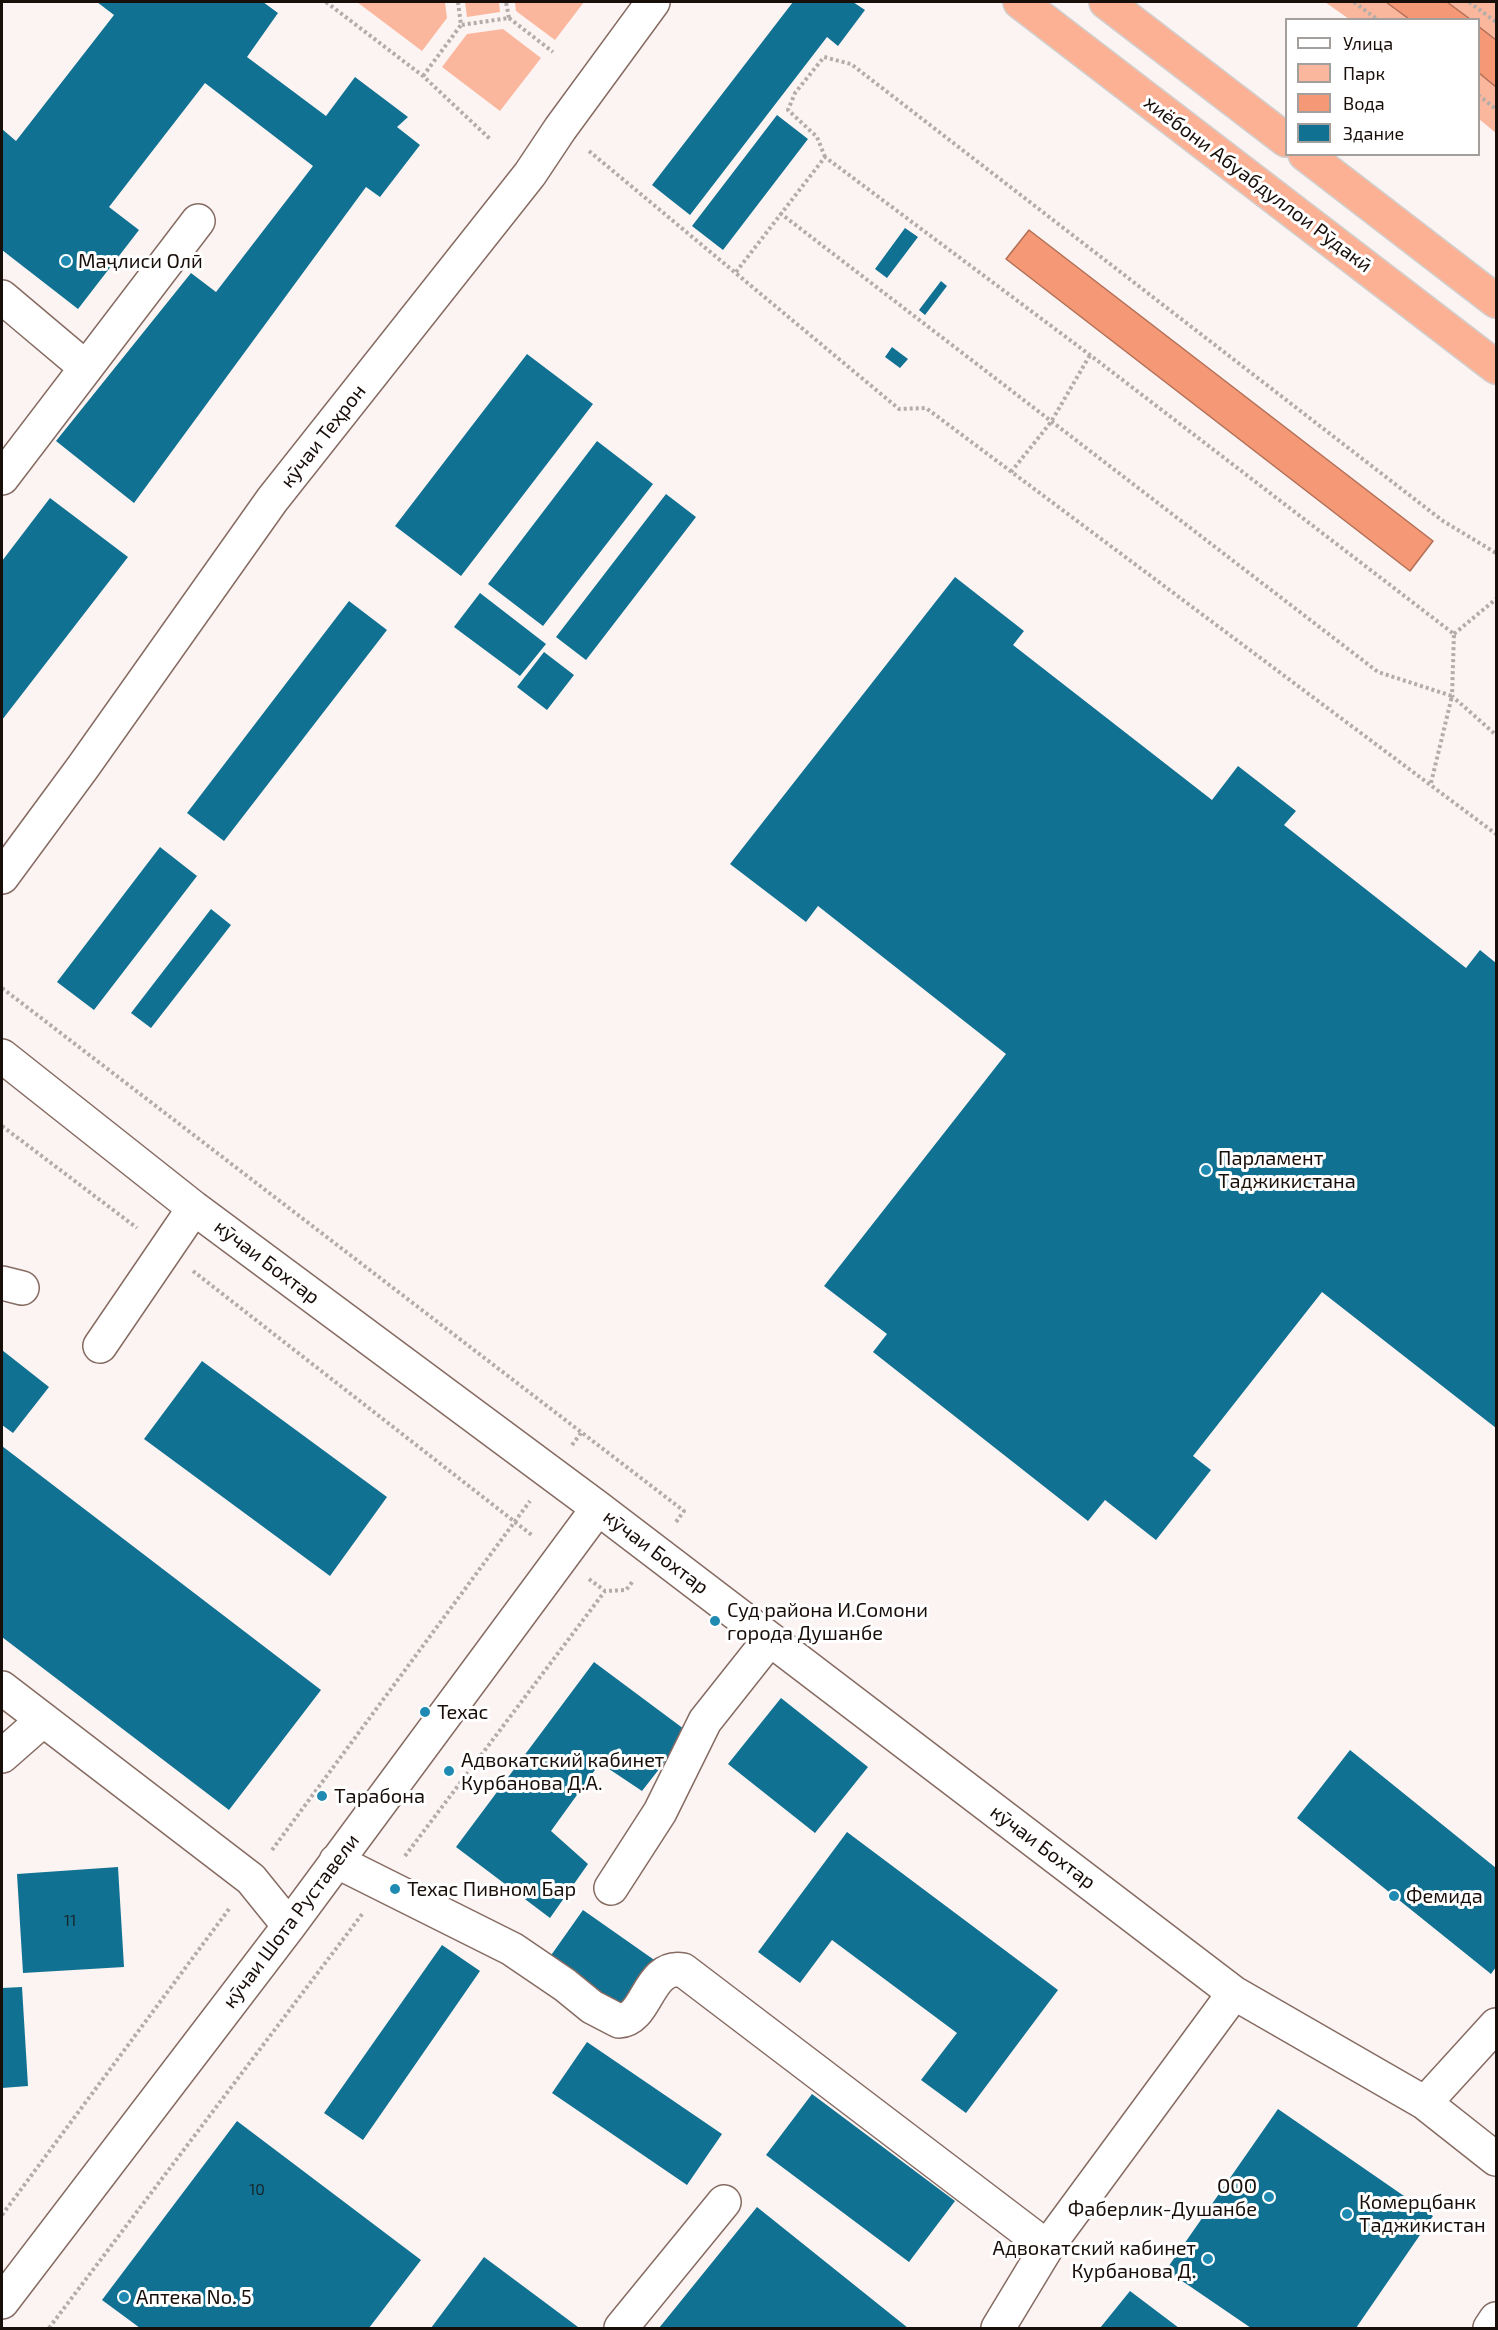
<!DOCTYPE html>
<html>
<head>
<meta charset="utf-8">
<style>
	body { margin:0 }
	#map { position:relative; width:1498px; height:2330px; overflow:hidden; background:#fbf4f2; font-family:"Exo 2",sans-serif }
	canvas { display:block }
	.frame { position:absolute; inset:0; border:3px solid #180e0a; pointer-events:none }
	.legend { position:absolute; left:1285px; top:18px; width:195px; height:138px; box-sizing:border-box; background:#fff; border:2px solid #a39f9d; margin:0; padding:8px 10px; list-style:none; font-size:18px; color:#180e0a }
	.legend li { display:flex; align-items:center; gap:12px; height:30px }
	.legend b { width:30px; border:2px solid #a39f9d }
</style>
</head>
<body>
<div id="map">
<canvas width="1498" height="2330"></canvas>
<div class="frame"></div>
<ul class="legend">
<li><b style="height:8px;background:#fff"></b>Улица</li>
<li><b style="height:16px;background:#fbb79e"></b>Парк</li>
<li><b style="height:16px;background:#f49876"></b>Вода</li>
<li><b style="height:16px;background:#117192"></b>Здание</li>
</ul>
</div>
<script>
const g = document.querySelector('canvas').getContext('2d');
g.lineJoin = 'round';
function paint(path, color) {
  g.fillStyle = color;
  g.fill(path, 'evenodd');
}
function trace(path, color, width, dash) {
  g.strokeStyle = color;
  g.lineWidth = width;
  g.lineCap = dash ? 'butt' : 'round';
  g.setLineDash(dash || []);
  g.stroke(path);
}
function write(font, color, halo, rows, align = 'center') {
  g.font = font + ' "Exo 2",sans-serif';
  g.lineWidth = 6;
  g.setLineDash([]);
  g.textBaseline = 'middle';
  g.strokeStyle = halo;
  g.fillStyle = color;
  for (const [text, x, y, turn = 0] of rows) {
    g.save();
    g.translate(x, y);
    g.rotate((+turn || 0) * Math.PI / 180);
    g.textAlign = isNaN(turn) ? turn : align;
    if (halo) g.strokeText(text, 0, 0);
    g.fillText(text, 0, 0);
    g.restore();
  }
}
const green = new Path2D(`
	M357,2H445L447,18L422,51Z
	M465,2H499L500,12L467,17Z
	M515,2H584L555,40L516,11Z
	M1325,2H1496V133L1479,119L1478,20L1349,19Z
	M503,29L541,58L500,111L442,67L467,34Z`);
const water = new Path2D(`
	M1386,2H1447L1470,19H1409Z
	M1478,26L1496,40V87L1479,73Z
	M1029,230L1433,541L1410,571L1006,259Z`);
const building = new Path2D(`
	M97,2H263L278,13L247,57L326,116L355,77L408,117L397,127L420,145L380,197L366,187L134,503L56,441L191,273L216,292L313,166L205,83L109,207L139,230L78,309L2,250V129L16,141L114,15Z
	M793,2H853L865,10L838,46L827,37L690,215L652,185Z
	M777,115L808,139L723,250L692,226Z
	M905,228L918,237L887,278L875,269Z
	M941,281L947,286L925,315L919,310Z
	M892,347L908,359L900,368L885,357Z
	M527,354L593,404L461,576L395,526Z
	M597,441L653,484L543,626L488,584Z
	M666,494L696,517L586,660L556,637Z
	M50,498L128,557L2,720V561Z
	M955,577L1024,631L1013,645L1212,800L1238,766L1296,811L1284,825L1466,968L1480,950L1496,963V1428L1322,1292L1193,1456L1211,1470L1156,1540L1105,1500L1088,1521L873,1352L887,1334L824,1286L1006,1054L818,906L806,922L730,864Z
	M480,593L546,644L520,676L454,627Z
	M349,601L387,630L224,841L187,813Z
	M544,652L574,675L547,710L517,687Z
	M160,847L197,876L94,1010L57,982Z
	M211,909L231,925L151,1028L131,1013Z
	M2,1350L49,1387L13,1433L2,1425Z
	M202,1361L387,1497L330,1576L144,1439Z
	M2,1446L321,1690L229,1810L2,1637Z
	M594,1662L688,1732L642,1791L600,1763L551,1831L588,1864L550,1918L456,1847Z
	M781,1698L868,1767L815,1833L728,1764Z
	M1350,1750L1496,1868V1967L1491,1974L1297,1818Z
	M847,1832L1058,1990L966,2113L921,2080L957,2033L832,1940L800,1983L758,1952Z
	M118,1867L124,1967L23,1973L17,1874Z
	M583,1910L660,1964L624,2015L547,1961Z
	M442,1945L480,1971L363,2140L324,2113Z
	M22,1987L28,2086L2,2088V1988Z
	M587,2042L722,2134L687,2185L552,2093Z
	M812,2094L955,2201L909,2262L766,2155Z
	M1278,2109L1433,2216L1356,2328H1251L1166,2270Z
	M237,2121L421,2260L369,2328H140L102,2300Z
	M757,2207L908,2328H659Z
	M484,2257L578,2327L576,2328H431Z
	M1130,2291L1179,2328H1100Z`);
const path = new Path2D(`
	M326,2L423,76L490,139
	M458,2L461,25L509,18L506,2
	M1354,2L1378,20
	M1469,2L1496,22
	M509,18L553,52
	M423,76L461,25
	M1478,95L1496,109
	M589,151L899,409L926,408L1496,834
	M825,157L817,137L788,110L795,93L824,57L851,64L1443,521L1496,553
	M780,213L1378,672L1452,696L1431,783
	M736,272L825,157L1090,355L1454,634L1452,696L1496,735
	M1011,472L1051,422L1090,355
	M1454,634L1496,599
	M2,988L684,1511L676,1522
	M2,1126L137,1228
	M193,1271L533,1536
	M572,1445L581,1433
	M589,1579L605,1591L626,1590L633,1581
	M272,1850L530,1501
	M405,1856L605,1591
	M2,2215L229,1909
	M49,2328L363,1913`);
const minor = new Path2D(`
	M2,297L85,367
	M2,478L198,221
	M2,877L83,767L272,500L530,174L560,129L653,2
	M2,1056L194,1208L598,1508L1234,1993L1425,2103L1496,2159
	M2,1283L22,1288
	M100,1346L194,1208
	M2,1688L251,1879L289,1926
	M2,1756L43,1720
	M336,1861L512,1949L565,1985L592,2007L619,2021C648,2020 647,1964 683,1970L1047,2247
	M611,1888L660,1812L705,1721L770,1639
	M1425,2103L1496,2025
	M2,2302L289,1926L598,1508
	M621,2328L724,2202
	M998,2328L1047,2247L1234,1993
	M1490,2328L1496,2319`);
const highway = new Path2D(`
	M1020,2L1496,367
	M1106,2L1286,140
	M1305,154L1496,301`);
const markers = [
	[66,261,6,"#208bb2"],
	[1206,1170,6,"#208bb2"],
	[715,1621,6,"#208bb2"],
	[425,1712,6,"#208bb2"],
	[449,1771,6,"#208bb2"],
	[322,1796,6,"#208bb2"],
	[395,1889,6,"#208bb2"],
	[1394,1896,6,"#208bb2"],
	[1269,2197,6,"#208bb2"],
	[1347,2214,6,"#208bb2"],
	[1208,2259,6,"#208bb2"],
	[124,2297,6,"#208bb2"]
];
const numberNames = [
	["11",70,1921],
	["10",257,2190]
];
const streetNames = [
	["хиёбони Абуабдуллои Рӯдакӣ",1258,184,37],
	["кӯчаи Теҳрон",323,436,-52],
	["кӯчаи Бохтар",267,1262,37],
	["кӯчаи Бохтар",656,1552,37],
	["кӯчаи Бохтар",1043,1847,37],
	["кӯчаи Шота Руставели",291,1921,-53]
];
const poiNames = [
	["Маҷлиси Олӣ",78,261],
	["Парламент",1218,1158],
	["Таджикистана",1218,1181],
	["Суд района И.Сомони",727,1610],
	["города Душанбе",727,1633],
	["Техас",437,1712],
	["Адвокатский кабинет",461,1760],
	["Курбанова Д.А.",461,1783],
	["Тарабона",334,1796],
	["Техас Пивном Бар",407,1889],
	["Фемида",1406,1896],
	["ООО",1257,2186,"right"],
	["Фаберлик-Душанбе",1257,2209,"right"],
	["Комерцбанк",1359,2202],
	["Таджикистан",1359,2225],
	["Адвокатский кабинет",1196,2248,"right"],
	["Курбанова Д.",1196,2271,"right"],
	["Аптека No. 5",136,2297]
];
paint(green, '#fbb79e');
paint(water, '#f49876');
trace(water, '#b26f56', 1.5);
paint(building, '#117192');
trace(minor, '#866b62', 36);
trace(highway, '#d1cfce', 36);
trace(path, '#b4aca9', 4, [3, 3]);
trace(minor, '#fff', 33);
trace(highway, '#fdb194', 33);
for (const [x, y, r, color] of markers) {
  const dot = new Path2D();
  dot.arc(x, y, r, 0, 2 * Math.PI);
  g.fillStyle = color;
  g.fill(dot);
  trace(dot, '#fff', 2);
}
write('16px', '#16272c', null, numberNames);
write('20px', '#180e0a', '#fff', streetNames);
write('20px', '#180e0a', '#fff', poiNames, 'left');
</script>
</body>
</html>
